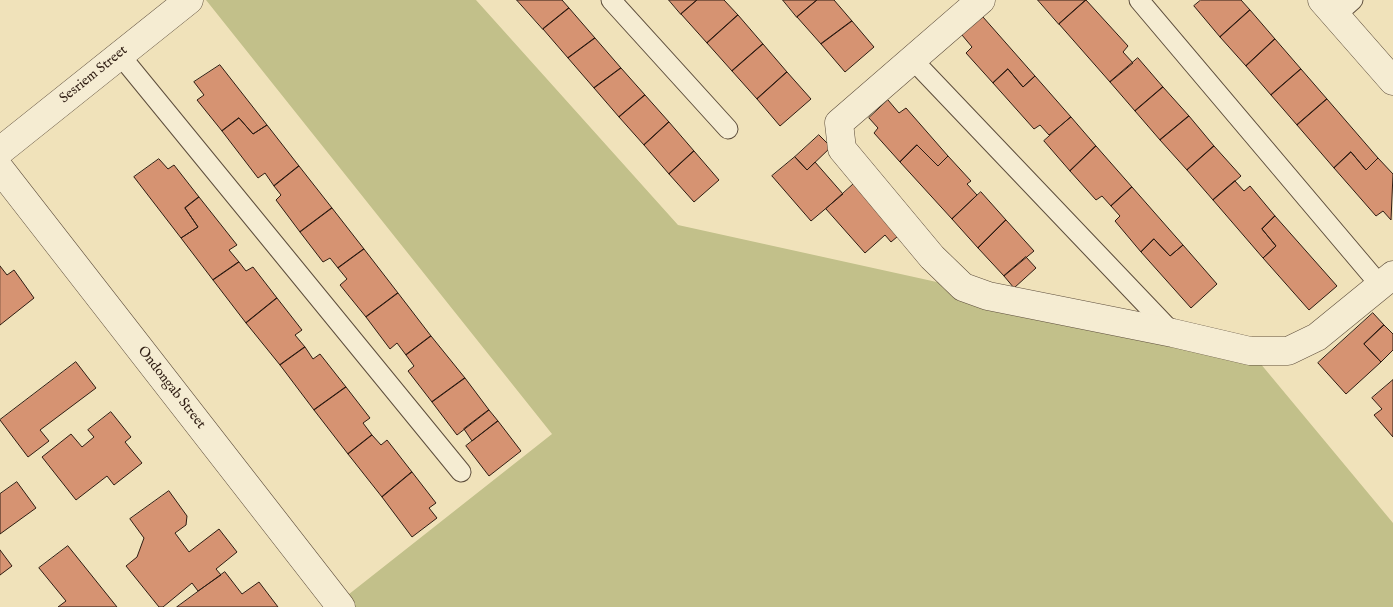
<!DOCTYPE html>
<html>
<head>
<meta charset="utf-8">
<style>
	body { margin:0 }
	canvas { display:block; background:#f0e2ba }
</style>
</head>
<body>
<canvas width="1393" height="607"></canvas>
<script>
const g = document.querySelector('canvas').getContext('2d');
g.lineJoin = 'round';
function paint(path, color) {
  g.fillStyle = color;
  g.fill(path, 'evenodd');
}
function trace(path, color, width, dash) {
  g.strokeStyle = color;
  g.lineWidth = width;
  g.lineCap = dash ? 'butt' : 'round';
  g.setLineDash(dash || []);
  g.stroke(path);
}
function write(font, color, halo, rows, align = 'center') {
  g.font = font + ' "IM FELL English",serif';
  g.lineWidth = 4;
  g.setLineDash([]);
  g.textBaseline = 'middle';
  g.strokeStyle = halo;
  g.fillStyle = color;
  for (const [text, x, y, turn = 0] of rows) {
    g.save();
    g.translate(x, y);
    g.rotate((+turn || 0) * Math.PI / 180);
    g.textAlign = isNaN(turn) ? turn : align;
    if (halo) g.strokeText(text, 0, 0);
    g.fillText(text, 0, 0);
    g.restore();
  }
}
const green = new Path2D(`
	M206,0H476L678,225L1250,351L1393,523V607H341L339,602L552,434Z`);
const building = new Path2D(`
	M517,0H562L569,8L543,29Z
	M669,0H697L681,14Z
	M697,0H724L738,15L707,43L681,14Z
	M783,0H817L797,17Z
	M817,0H834L852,21L821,44L797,17Z
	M1038,0H1086L1059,24Z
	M1086,0L1128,46L1123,52L1133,63L1110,82L1059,24Z
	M1201,0H1241L1250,10L1220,37L1194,6Z
	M569,8L595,38L568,58L543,29Z
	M1250,10L1275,39L1246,66L1220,37Z
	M738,15L763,44L732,71L707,43Z
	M983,17L1035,76L1023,87L1008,69L993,83L966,53L972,47L962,35Z
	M852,21L874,47L845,72L821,44Z
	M595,38L621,68L594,88L568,58Z
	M1275,39L1301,69L1271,95L1246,66Z
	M763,44L787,72L757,99L732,71Z
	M1138,58L1163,87L1135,111L1110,82Z
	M220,65L267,125L253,134L239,118L222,131L197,100L204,95L194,82Z
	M621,68L645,95L619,117L594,88Z
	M1008,69L1023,87L1035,76L1071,117L1049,135L1040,125L1034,129L993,83Z
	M1301,69L1327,99L1297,125L1271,95Z
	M787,72L811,99L780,126L757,99Z
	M1163,87L1189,116L1160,140L1135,111Z
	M645,95L669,122L644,145L619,117Z
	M1327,99L1378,158L1366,170L1351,152L1334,168L1297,125Z
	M888,100L899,113L906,108L948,156L938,166L917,145L900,162L874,133L878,128L869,118Z
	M1189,116L1214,146L1187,170L1160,140Z
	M1071,117L1096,146L1070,171L1044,141Z
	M239,118L253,134L267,125L299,166L274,186L265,173L258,178L222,131Z
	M669,122L694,151L669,174L644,145Z
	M819,135L831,147L807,170L795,157Z
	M917,145L938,166L948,156L971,181L967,184L977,195L952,219L900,162Z
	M1096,146L1132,187L1111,206L1102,196L1096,200L1070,171Z
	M1214,146L1241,176L1213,200L1187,170Z
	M694,151L719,180L694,202L669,174Z
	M1351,152L1366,170L1378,158L1393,174L1391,220L1383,211L1376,216L1334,168Z
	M795,157L807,170L815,162L843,194L811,221L772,176Z
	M159,159L168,169L174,165L199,197L185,208L198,227L181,238L134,177Z
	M299,166L332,208L300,232L276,200L281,195L274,186Z
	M858,180L904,231L891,242L885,235L865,253L826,209Z
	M1235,181L1244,191L1250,186L1275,216L1262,229L1276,246L1263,258L1213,200Z
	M1132,187L1183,245L1170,256L1154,239L1141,252L1115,221L1120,216L1111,206Z
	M981,192L1006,220L978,248L952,219Z
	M199,197L237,245L229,250L239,262L213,280L181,238L198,227L185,208Z
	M332,208L364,249L338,268L330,258L323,262L300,232Z
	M1275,216L1337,286L1309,310L1263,258L1276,246L1262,229Z
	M1006,220L1034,251L1004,276L978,248Z
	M1154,239L1170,256L1183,245L1217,284L1191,308L1141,252Z
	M364,249L398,293L366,317L340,285L347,279L338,268Z
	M1026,257L1036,268L1014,288L1004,276Z
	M239,262L246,271L253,267L277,298L246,323L213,280Z
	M0,266L7,275L14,270L34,298L0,325Z
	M398,293L431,336L406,355L397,343L390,349L366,317Z
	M277,298L302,330L295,335L305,347L280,365L246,323Z
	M1373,313L1384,325L1364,344L1381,362L1346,394L1318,363Z
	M1384,325L1393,334V350L1381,362L1364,344Z
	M431,336L465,378L432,402L408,371L414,366L406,355Z
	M305,347L313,359L320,354L346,387L314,410L280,365Z
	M76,362L96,388L40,430L49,441L28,457L0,420Z
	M465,378L489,410L457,435L432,402Z
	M1393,380V437L1374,415L1382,409L1372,398Z
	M346,387L370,418L363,423L372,435L348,454L314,410Z
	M489,410L498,421L472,441L464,429Z
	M111,412L131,437L125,442L142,463L114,485L107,476L76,500L42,457L71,434L82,447L94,437L88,430Z
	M498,421L521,451L489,476L466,446Z
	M372,435L381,445L387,440L412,472L382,497L348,454Z
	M412,472L436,503L429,508L437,518L412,537L382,497Z
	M17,482L36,508L0,534V494Z
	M169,491L187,516L186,525L175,533L189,552L219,529L237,552L216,569L221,575L198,591L192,583L163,607H159L126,566L137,557L144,538L130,519Z
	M68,546L117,607H58L66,601L39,568Z
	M0,550L12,566L0,575Z
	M225,572L242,594L259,582L278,607H177Z`);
const lane = new Path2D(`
	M611,0L728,129
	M1139,0L1380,285
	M1335,16L1353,0
	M120,55L461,472
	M912,59L1173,333`);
const street = new Path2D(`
	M981,0L839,123L842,149L932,257L963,287L988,296L1173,333L1250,351H1288L1317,337L1393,275
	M1322,0L1393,81
	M0,151L189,0
	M0,169L341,607`);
const streetNames = [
	["Sesriem Street",94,75,-39],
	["Ondongab Street",171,388,52]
];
paint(green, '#c2c08a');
paint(building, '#d69372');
trace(building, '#2e1c12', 1);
trace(lane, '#5e4e3c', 21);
trace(street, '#5e4e3c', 29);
trace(lane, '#f5ecd2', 19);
trace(street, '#f5ecd2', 28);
write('14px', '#2e1c12', '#f5ecd2', streetNames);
</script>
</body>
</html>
